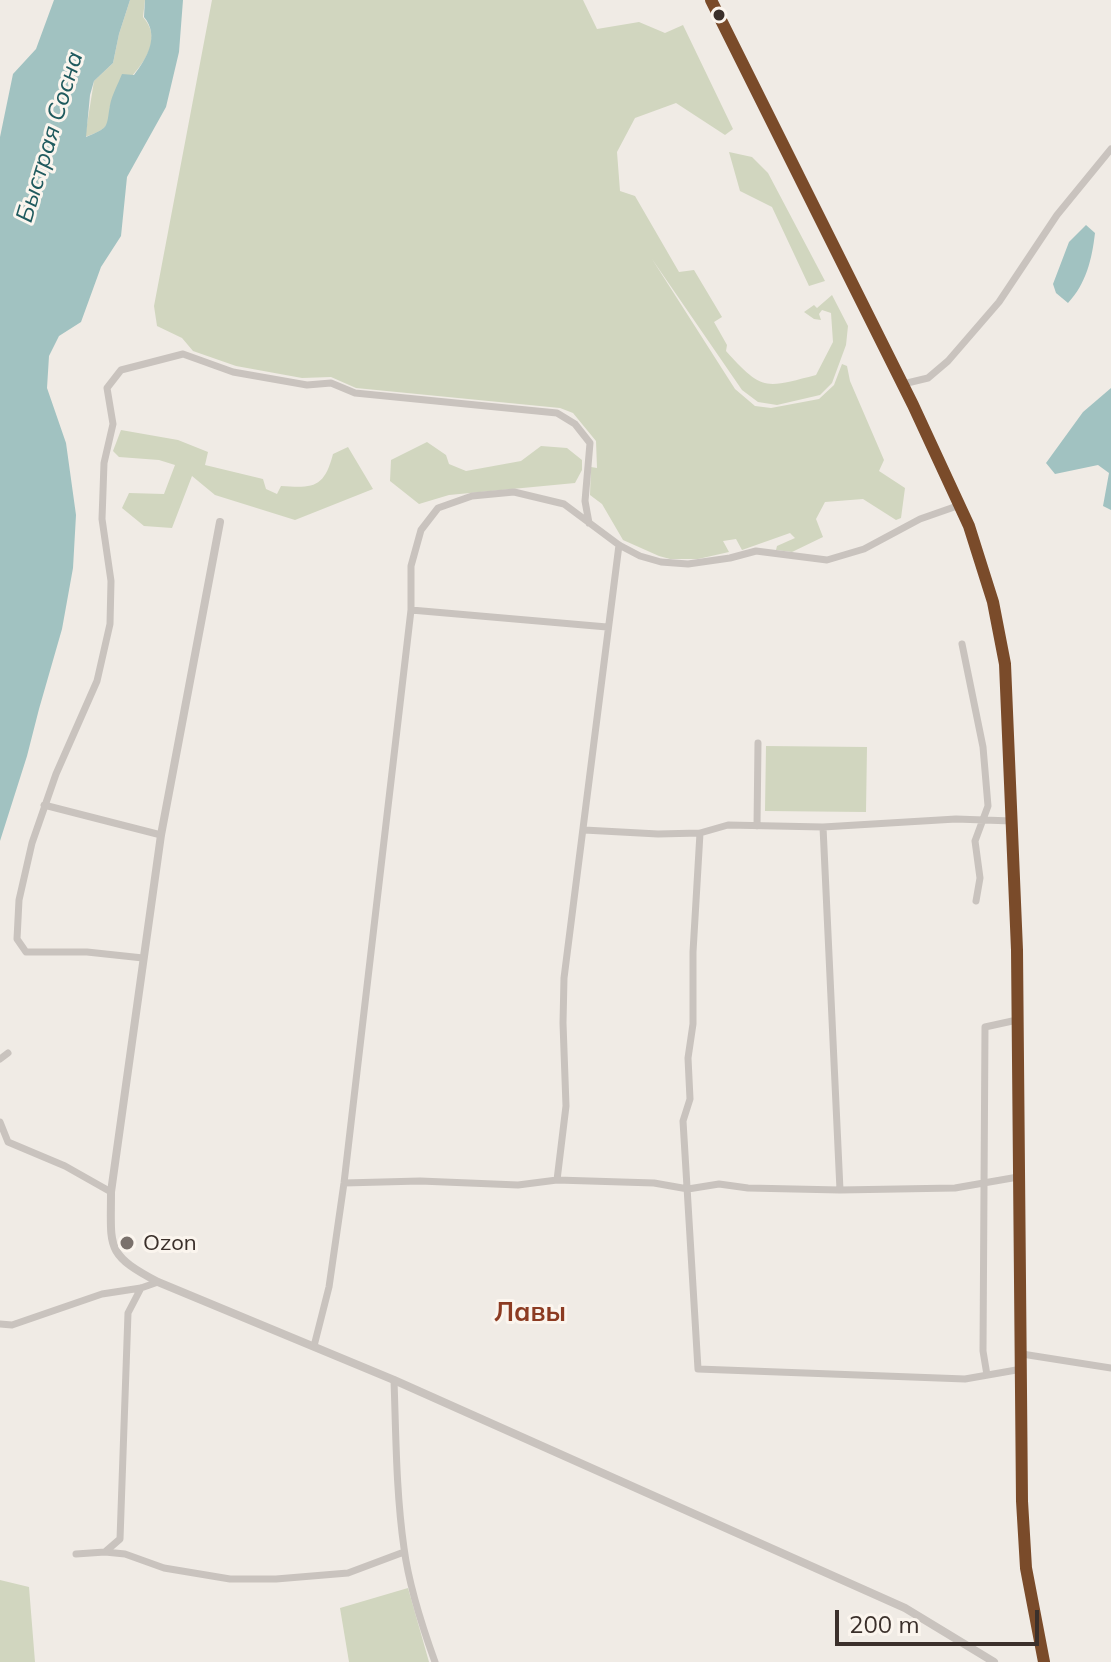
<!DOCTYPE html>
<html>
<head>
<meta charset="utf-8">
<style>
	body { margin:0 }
	#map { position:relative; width:1111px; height:1662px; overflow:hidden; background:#f0ebe5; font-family:Mulish,sans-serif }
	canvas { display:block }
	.scale { position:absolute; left:835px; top:1610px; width:204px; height:36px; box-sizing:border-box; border:4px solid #3b302b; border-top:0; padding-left:10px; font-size:24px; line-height:28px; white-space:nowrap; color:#3b302b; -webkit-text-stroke:6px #fbf5ee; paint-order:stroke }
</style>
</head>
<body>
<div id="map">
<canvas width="1111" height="1662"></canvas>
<div class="scale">200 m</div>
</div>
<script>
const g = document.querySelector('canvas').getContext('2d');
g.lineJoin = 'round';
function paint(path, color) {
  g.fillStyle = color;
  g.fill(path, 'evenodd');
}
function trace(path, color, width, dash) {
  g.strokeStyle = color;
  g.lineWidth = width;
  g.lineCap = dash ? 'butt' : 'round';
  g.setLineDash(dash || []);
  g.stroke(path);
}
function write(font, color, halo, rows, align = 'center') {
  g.font = font + ' Mulish,sans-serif';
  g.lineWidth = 6;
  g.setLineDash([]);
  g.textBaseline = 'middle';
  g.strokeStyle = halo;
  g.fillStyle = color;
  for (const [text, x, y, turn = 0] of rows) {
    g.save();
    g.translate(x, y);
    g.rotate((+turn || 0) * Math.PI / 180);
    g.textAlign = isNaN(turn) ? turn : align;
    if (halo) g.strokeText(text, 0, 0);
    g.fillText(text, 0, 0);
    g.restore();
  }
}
const green = new Path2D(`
	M130,0H145L143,17C170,48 127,76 112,102C109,107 110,108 110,113C110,129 98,132 85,137L94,81L113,63L119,34Z
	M212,0H583L597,29L639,22L665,33L683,25L733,129L725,135L676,103L635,118L617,152L620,191L635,196L679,272L694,270L722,317L714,322L727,345L726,351C763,392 765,388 816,375L833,342L831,313L822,310L819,314L821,320L814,319L804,312L814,305L817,308L832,295L848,326L846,345L832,383L820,395L777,405L758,402L742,390L652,259L735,389L755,406L771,408L819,399L834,385L842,364L847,366L850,381L884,460L879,471L905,488L901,518L896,520L863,499L825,502L816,519L823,537L792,552L776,550L777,546L795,538L790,533L742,550L736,539L723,541L729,552L698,559H670L659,556L623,540L602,504L590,495L591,467L597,468L596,441L573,413L560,408L356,388L331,377L302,378L236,366L193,351L182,338L157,326L154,306Z
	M729,152L752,157L768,173L825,281L809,286L772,207L740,191Z
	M121,430L178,440L208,452L205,465L263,479L266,489L277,494L281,486C314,488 324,488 333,454L348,447L373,489L295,520L215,495L192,476L172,528L144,526L122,508L129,493L164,494L175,465L159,460L119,457L113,451Z
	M427,442L446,455L449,464L466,471L521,461L541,446L567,448L582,460V470L575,483L449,495L419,504L390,481L391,460Z
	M766,746L867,747L866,812L765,811Z
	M0,1580L29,1587L35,1662H0Z
	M408,1588L429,1662H349L340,1608Z`);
const water = new Path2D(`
	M54,0H130L119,34L113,63L94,81L90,95L86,137C110,127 106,128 110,105C112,95 118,84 122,74L134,75C147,58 160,36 144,17L145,0H183L179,52L166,107L127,177L121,236L101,267L81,322L59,336L49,356L47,388L66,443L76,515L73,568L62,629L39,709L27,756L0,841V137L13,74L36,49Z
	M1086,225L1095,233C1092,259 1086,284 1068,303L1056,293L1053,284L1069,242Z
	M1111,388V510L1103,506L1109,473L1098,465L1055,474L1046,463L1083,412Z`);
const minor = new Path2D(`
	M903,384L928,378L948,361L999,302L1057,215L1111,149
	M411,610L607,627
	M962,644L983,747L988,806L975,841L980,878L976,901
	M44,805L161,835
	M757,826L758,743
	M823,827L840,1190
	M584,830L658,834L700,833L728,825L823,827L956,819L1012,821
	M700,833L693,952V1024L688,1058L690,1099L683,1121L698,1369L965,1379L1022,1369
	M143,958L87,952H26L17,939L19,900L32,843L56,774L97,681L110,624L111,581L102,519L104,463L113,424L107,388L121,370L183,354L233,372L307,385L331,383L355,393L557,413L575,424L590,443L585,501L589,523
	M0,1059L8,1053
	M0,1122L8,1142L65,1166L111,1192
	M557,1180L566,1106L563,1023L564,978L619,545
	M344,1183L420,1181L518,1185L557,1180L654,1183L688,1189L719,1184L748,1188L840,1190L955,1188L1018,1177
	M0,1324L12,1325L102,1294L141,1288L158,1282
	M314,1346L329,1287L344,1183L411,610V566L421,530L438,508L472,496L514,492L564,504L619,545L640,556L661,562L688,564L730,558L756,551L827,560L864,549L920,519L960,505
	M1022,1354L1111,1368
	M987,1375L983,1351L985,1027L1017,1020
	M394,1380C396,1436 396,1492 404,1548C409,1586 422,1626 435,1662
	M105,1552L120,1539L128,1313L141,1288
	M76,1554L105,1552L125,1554L164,1568L230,1579H276L348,1573L404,1552`);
const tertiary = new Path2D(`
	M220,522L161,835L111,1192C111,1248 105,1254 158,1282L394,1380L905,1608L994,1662`);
const secondary = new Path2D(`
	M711,0L913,405L969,526L993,602L1005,664L1017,950L1022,1501L1026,1568L1044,1662`);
const bus1 = new Path2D(`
	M711,0L913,405L969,526L993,602L1005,664L1017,950L1022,1501L1026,1568L1044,1662`);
const markers = [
	[719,15,7,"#3b302b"],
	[127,1243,8,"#7a716c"]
];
const poiNames = [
	["Ozon",143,1243]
];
const waterNames = [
	["Быстрая Сосна",50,137,-73]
];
const quarterNames = [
	["Лавы",530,1313]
];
paint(green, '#d1d6bf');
paint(water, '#a1c2c1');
trace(minor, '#c9c3be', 7);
trace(tertiary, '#c9c3be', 8);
trace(secondary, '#bab3ae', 10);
trace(bus1, '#7a4b2a', 12);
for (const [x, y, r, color] of markers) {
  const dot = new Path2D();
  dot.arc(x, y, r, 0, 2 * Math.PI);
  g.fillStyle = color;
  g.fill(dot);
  trace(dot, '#fbf5ee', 3);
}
write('22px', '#3b302b', '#fbf5ee', poiNames, 'left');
write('italic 24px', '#1f5a5e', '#fbf5ee', waterNames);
write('bold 26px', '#8c3b22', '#fbf5ee', quarterNames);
</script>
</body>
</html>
